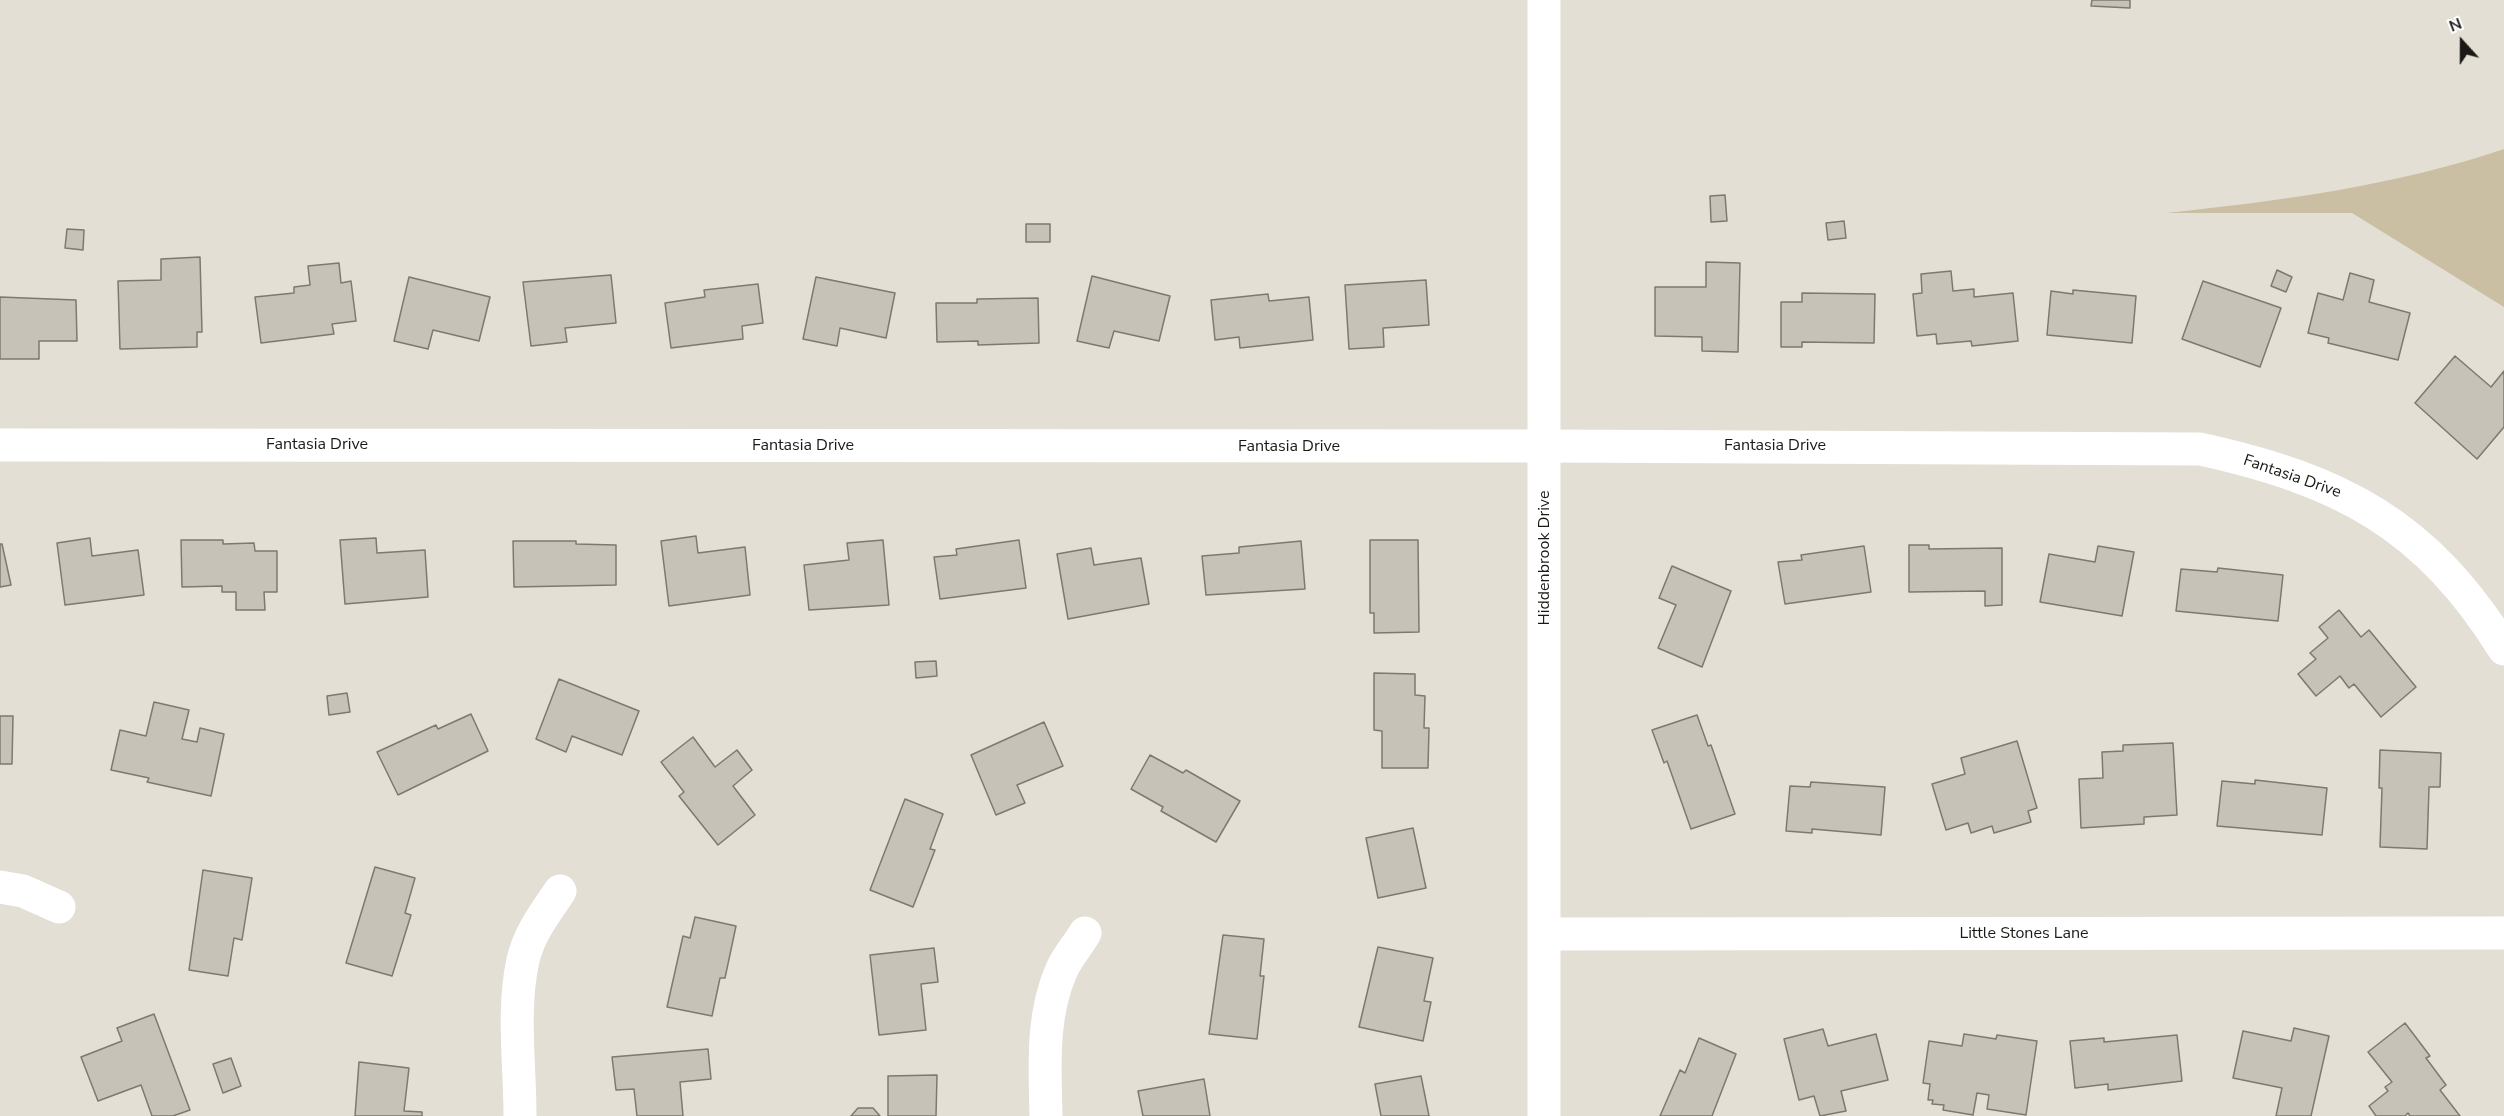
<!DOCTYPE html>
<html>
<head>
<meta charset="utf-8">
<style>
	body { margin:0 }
	#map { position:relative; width:2504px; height:1116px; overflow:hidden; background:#e4dfd4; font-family:"Nunito Sans",sans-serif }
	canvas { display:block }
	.north { position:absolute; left:2432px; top:12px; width:60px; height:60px; -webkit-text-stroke:4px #fff; paint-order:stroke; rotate:339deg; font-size:16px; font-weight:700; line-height:24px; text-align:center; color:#1b1915 }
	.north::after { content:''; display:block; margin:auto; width:21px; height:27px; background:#1b1915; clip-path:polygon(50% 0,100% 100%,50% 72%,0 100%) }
</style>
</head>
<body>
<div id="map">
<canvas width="2504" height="1116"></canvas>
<div class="north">N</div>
</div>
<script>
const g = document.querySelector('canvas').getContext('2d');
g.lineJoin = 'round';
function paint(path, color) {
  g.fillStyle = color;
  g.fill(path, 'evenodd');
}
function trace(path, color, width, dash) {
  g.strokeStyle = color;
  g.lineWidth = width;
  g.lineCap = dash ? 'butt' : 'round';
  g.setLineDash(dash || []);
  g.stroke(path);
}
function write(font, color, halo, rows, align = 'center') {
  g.font = font + ' "Nunito Sans",sans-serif';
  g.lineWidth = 6;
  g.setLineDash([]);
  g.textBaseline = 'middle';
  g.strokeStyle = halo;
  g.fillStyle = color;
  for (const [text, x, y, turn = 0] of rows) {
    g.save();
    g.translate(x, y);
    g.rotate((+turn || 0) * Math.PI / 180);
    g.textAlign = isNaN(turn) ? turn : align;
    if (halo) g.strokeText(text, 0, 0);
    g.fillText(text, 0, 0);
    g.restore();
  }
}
const green = new Path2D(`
	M2504,149V307L2352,213H2166C2279,201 2395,186 2504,149Z`);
const building = new Path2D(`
	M2092,0H2130V8L2091,6Z
	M1725,195L1727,221L1711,222L1710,196Z
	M1844,221L1846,238L1828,240L1826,223Z
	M1026,224H1050V242H1026Z
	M67,229L84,230L83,250L65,248Z
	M200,257L202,332H197V347L120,349L118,281L161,280V259Z
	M1706,262L1740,263L1738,352L1702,351V337L1655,336V287H1706Z
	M339,263L341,283L351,281L356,321L332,324L334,334L261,343L255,297L294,293V287L310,285L308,266Z
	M2277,270L2292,277L2286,292L2271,286Z
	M1951,271L1953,291L1974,289V297L2013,293L2018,341L1972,346L1971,341L1937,344L1936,334L1917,336L1913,294L1922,293L1921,274Z
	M2350,273L2374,280L2369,302L2410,313L2398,360L2328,343L2329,338L2308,333L2318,293L2343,300Z
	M611,275L616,323L565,328L567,342L531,346L523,282Z
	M1092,276L1170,296L1159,341L1114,331L1109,348L1077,341Z
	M409,277L490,297L479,341L433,330L428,349L394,341Z
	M816,277L895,293L886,338L840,328L837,346L803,339Z
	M1426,280L1429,325L1383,328L1384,347L1349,349L1345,285Z
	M2203,281L2281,308L2260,367L2182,339Z
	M758,284L763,323L742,326L743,339L671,348L665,303L705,297L704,290Z
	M2073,290L2136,296L2132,343L2047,335L2051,291L2073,294Z
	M1802,293L1875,294L1874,343L1802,342V347H1781V302H1802Z
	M1268,294L1269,301L1309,297L1313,340L1240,348L1239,337L1215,340L1211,300Z
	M0,297L76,300L77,341H39V359H0Z
	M1038,298L1039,343L978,345V341L937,342L936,303H977V299Z
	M2455,356L2491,387L2504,371V427L2477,459L2415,403Z
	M696,536L698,553L745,547L750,595L669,606L661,541Z
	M90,538L92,556L138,550L144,595L65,605L57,543Z
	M376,538L377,553L425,550L428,597L345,604L340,540Z
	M181,540H223V544L254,543L255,551H277V592H264L265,610H236V592H222V586L182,587Z
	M883,540L889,605L809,610L804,565L849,560L847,543Z
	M1019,540L1026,588L940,599L934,557L957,555L956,549Z
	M1370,540H1418L1419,632L1374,633V613H1370Z
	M513,541H576V544L616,545V585L514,587Z
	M1301,541L1305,589L1206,595L1202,556L1239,553V547Z
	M0,544H2L11,585L0,587Z
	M1909,545H1929V549L2002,548V605L1985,606V591L1909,592Z
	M1864,546L1871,592L1785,604L1778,562L1802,560L1801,555Z
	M2098,546L2134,552L2122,616L2040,602L2049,554L2095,562Z
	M1091,548L1094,565L1141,558L1149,604L1068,619L1057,554Z
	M1672,566L1731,591L1702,667L1658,648L1676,605L1659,598Z
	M2218,568L2283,575L2278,621L2176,611L2181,569L2217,572Z
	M2339,610L2361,637L2369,630L2416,687L2381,717L2354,684L2349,688L2340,676L2316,696L2298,674L2316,659L2310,653L2328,638L2319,627Z
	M936,661L937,676L916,678L915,662Z
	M1374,673L1415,674V695L1425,696L1424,728H1429L1428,768H1382V731L1374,730Z
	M559,679L639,711L622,755L572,736L566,752L536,739Z
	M347,693L350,712L329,715L327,696Z
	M154,702L189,710L182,739L197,742L200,728L224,734L211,796L147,782L149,778L111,770L120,730L146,736Z
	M471,714L488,751L398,795L377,752L436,725L438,729Z
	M1697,715L1708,746L1711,745L1735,814L1691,829L1667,761L1664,763L1652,730Z
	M0,716H13L12,764H0Z
	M1044,722L1063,766L1017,785L1025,803L996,815L971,755Z
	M693,737L715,767L737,750L752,770L733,786L755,815L718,845L679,796L684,792L661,762Z
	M2017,741L2037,808L2028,811L2031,822L1994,833L1992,826L1971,833L1968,823L1946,830L1932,784L1965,774L1961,758Z
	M2173,743L2177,815L2144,817V824L2081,828L2079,779L2103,778L2102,752L2123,751V745Z
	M2380,750L2441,753L2440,787H2429L2427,849L2380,847L2382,788H2379Z
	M1150,755L1183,773L1186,770L1240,801L1216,842L1161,811L1163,807L1131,789Z
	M2255,780L2327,788L2322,835L2217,826L2222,781L2255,784Z
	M1811,782L1885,787L1881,835L1812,829V833L1786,831L1790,786L1810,787Z
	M905,799L943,814L930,849L935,850L913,907L870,890Z
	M1413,828L1426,888L1378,898L1366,838Z
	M375,867L415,878L405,913L411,915L392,976L346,963Z
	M203,870L252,878L242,940L234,938L228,976L189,970Z
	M695,917L736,926L725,978H720L712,1016L667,1007L683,936L690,938Z
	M1223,935L1264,939L1260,976H1264L1257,1039L1209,1034Z
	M1378,947L1433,958L1424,1001L1431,1002L1423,1041L1359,1027Z
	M934,948L938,982L921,984L926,1030L879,1035L870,955Z
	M154,1014L190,1110L173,1116H152L141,1085L98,1101L81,1057L122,1041L117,1028Z
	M2405,1023L2430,1056L2426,1058L2446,1085L2440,1090L2460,1116H2410L2408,1113L2405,1116H2376L2369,1106L2388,1091L2385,1087L2392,1082L2368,1052Z
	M2294,1028L2329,1036L2311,1116H2276L2282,1088L2233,1078L2243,1031L2291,1041Z
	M1823,1029L1828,1046L1876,1034L1888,1080L1841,1091L1846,1111L1820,1116L1814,1096L1799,1100L1784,1039Z
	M1964,1034L1996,1039L1997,1035L2037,1041L2026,1115L1987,1109L1989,1095L1977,1093L1973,1115L1943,1110L1944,1105L1932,1104L1933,1100H1928L1930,1084L1923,1083L1929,1041L1962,1046Z
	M2177,1035L2182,1081L2108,1090V1084L2075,1088L2070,1041L2104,1038V1042Z
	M1699,1038L1736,1054L1712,1116H1660L1680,1070L1685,1073Z
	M708,1049L711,1079L680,1082L683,1116H637L634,1089L616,1090L612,1057Z
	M231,1058L241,1086L223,1093L213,1064Z
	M359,1062L409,1068L404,1111L422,1112V1116H355Z
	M937,1075L936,1116H888V1076Z
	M1421,1076L1429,1116H1381L1375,1084Z
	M1204,1079L1210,1116H1143L1138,1091Z
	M858,1108H873L880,1116H851Z`);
const street = new Path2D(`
	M0,445L1545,446L2200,449C2341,480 2426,524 2504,649
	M0,887L23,891L59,907
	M1545,934L2504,933
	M520,1116C520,1065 512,1010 523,960C529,934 545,913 560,891
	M1046,1116C1045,1066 1041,1016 1062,969C1068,956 1078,945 1085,933`);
const secondary = new Path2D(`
	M1544,1116V0`);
const streetNames = [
	["Fantasia Drive",317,445],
	["Fantasia Drive",803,446],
	["Fantasia Drive",1775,446],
	["Fantasia Drive",1289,447],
	["Fantasia Drive",2292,477,19],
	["Hiddenbrook Drive",1545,558,-90],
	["Little Stones Lane",2024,934]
];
paint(green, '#cabfa2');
paint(building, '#c6c2b7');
trace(building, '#7d796f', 1.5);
trace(street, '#fff', 33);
trace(secondary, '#fff', 33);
write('16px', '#1b1915', '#fff', streetNames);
</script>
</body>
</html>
